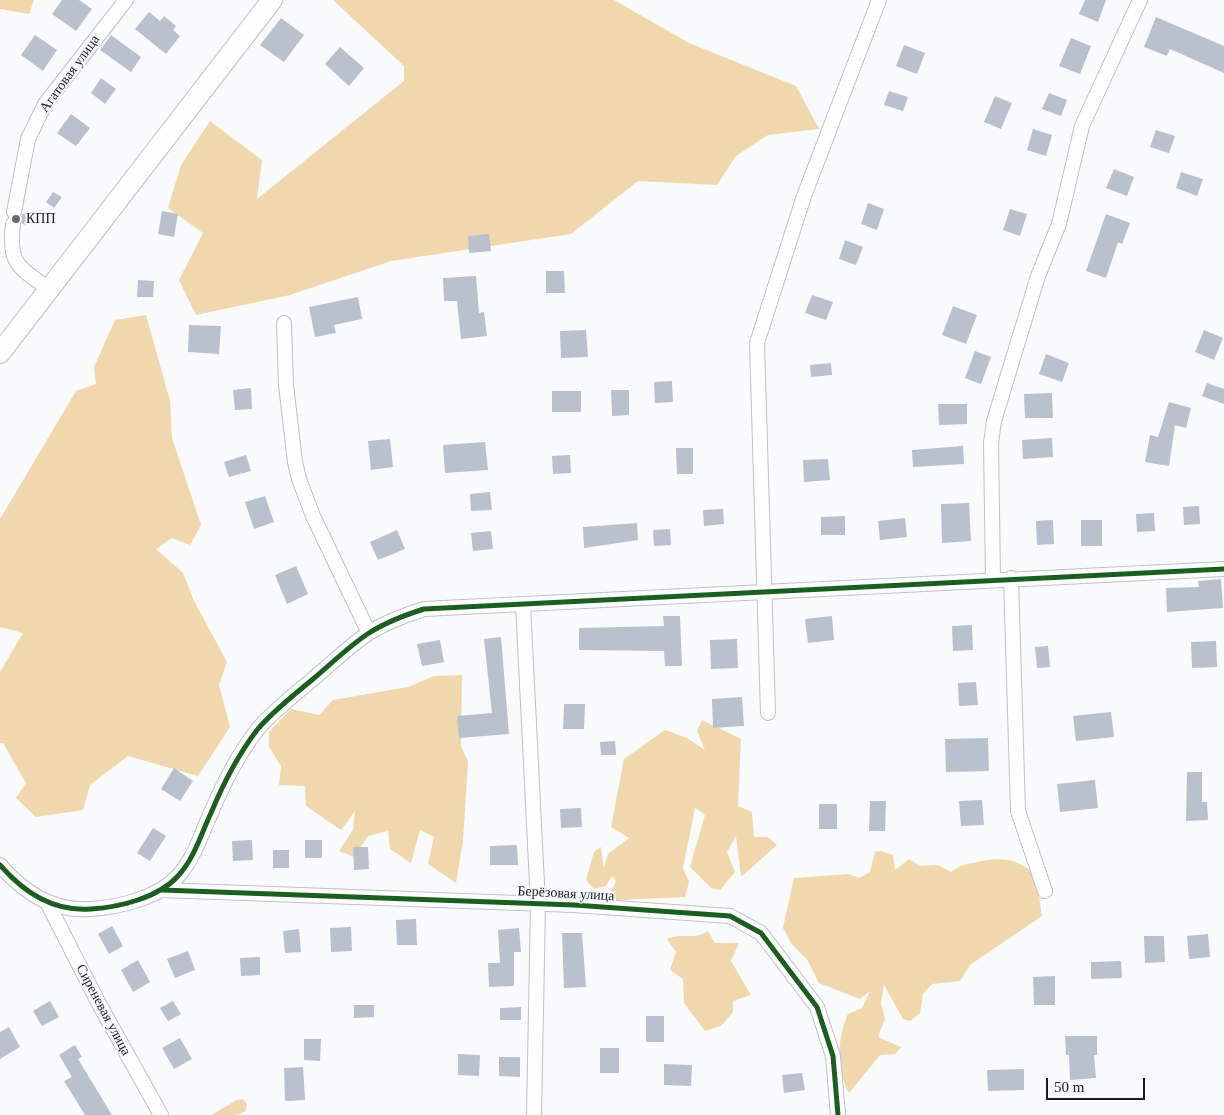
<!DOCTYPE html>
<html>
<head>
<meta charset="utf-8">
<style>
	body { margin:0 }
	#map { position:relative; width:1224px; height:1115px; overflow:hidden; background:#f9fafc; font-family:Georgia,serif }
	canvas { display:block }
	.scale { position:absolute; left:1046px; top:1078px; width:99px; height:22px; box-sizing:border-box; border:2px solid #191c22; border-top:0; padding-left:6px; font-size:15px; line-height:18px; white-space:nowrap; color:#191c22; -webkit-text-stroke:4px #f8fafd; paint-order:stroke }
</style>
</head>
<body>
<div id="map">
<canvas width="1224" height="1115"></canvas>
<div class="scale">50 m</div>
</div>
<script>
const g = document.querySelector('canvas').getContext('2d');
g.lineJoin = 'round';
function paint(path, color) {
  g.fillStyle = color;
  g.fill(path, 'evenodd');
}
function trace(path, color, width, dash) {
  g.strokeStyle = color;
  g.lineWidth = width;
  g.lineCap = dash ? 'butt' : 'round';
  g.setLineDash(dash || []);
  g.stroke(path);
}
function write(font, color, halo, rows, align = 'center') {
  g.font = font + ' Georgia,serif';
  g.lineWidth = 4;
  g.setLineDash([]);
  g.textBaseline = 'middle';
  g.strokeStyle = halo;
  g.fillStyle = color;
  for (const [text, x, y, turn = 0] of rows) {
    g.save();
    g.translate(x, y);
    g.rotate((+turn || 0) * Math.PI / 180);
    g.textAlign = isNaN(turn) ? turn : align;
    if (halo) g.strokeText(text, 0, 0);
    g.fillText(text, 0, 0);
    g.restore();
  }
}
const forest = new Path2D(`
	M0,0H34L29,14L0,9Z
	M333,0H614L689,43L796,86L819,129L768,135L736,156L717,185L638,181L571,234L391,261L290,295L196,315L179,280L203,233L168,208L181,165L210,121L262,160L257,199L404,81V66Z
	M146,315L170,401L172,438L201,525L190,545L172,538L156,549L183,573L194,601L227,662L219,685L230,727L198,776L128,756L90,785L83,810L36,817L16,798L26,783L3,743H0V672L23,633L0,627V519L76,391L96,384L94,367L115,320Z
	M462,675L461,746L468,761L463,841L456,883L428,864L434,837L420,830L411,863L390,849L388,831L368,836L354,857L339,851L353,830L355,811L341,830L306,806L305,786L279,785L281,766L269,747V732L291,709L319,715L333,700L408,687L434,676Z
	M702,720L741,739L738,806L752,812L754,837H768L777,845L741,877L736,836L727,852L735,872L720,890L711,888L690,867L705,815L695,808L683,868L689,882L685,897L617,900L610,894L616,881L612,876L606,886L594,889L586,880L594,852L601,847L604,869L608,854L629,838L611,827L624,759L665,730L687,738L705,750L697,731Z
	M881,851L893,855L895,870L909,859L920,866L938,865L951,872C959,865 967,864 977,862C1002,857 1016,858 1036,875L1042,916L970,965L960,981L932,984L923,994L920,1013L910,1021L903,1019L884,985L881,1003L885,1019L878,1037L901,1047L895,1054L880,1055L849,1093C836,1069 837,1039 848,1014L862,1008L870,991L860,999L819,983L808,961L791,943L783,928L794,878L849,874L859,878L870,872L875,852Z
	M708,931L715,943H739L731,961L751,995L733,1001V1012L721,1026L705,1031L684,1003L683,979L670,970L676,952L667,939C683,932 693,941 708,931Z
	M243,1099L247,1104L246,1111L237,1115H211L237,1100Z`);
const building = new Path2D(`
	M62,0H79L92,9L76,31L52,14Z
	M1085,0H1106L1098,22L1079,14Z
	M149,12L160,21L164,16L176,26L173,30L180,36L166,54L135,29Z
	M1156,17L1224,46V73L1170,49L1167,56L1144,47Z
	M281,18L304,35L284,62L260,45Z
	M35,35L57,50L43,71L21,55Z
	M111,35L141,57L131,72L100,50Z
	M1071,38L1091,46L1080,74L1059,66Z
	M904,45L925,53L917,74L896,66Z
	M340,47L364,68L349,86L325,64Z
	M101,78L116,89L105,104L91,93Z
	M889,91L908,97L903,111L884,105Z
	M1049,93L1067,100L1061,116L1042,109Z
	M995,96L1012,103L1001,129L984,122Z
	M71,114L90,128L76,146L57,133Z
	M1033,129L1052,135L1046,156L1027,150Z
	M1156,130L1175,136L1169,153L1150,147Z
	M1114,169L1134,177L1127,196L1106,188Z
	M1181,172L1203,179L1197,196L1176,188Z
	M53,192L62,197L54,208L46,202Z
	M868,203L884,209L877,230L861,224Z
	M1010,209L1027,214L1020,236L1003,230Z
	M162,211L178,214L174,237L158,234Z
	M20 219a6 6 0 1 1 12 0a6 6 0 1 1-12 0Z
	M1106,214L1130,223L1122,244L1118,242L1106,278L1086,271Z
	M489,234L491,251L469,253L468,236Z
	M845,240L863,247L856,265L839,259Z
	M546,271H564L565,293H546Z
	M476,276L479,313L484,312L487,336L461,339L457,301H444L443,278Z
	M138,280L154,281L153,297H137Z
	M812,295L833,302L826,320L805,313Z
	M358,297L362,319L334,325L336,333L315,337L309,307Z
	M953,306L977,315L966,344L942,335Z
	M189,325L221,326L219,354L188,352Z
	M586,330L588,357L561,358L560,331Z
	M1204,330L1223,338L1214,360L1195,352Z
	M975,351L991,357L981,384L965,378Z
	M1046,354L1069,363L1062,382L1039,374Z
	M831,363L832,375L811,377L810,365Z
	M672,381L673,402L655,403L654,382Z
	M1207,383L1224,389V404L1202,396Z
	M251,388L252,409L235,410L233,390Z
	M611,390H629V415L612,416Z
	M552,391H581V412H552Z
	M1052,393L1053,418H1025L1024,394Z
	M1169,402L1191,408L1186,428L1175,425L1169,466L1145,462L1150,435L1158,437Z
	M938,404H967V424L939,425Z
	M1052,438L1053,457L1023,459L1022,440Z
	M390,439L393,467L371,470L368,441Z
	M485,442L488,470L445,473L443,445Z
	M963,446L964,464L913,467L912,450Z
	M676,448H693V474H677Z
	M246,455L251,471L229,477L224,462Z
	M570,455L571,473L553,474L552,456Z
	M828,459L830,480L804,482L803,460Z
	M490,492L492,510L471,511L470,494Z
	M265,496L274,522L254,529L245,502Z
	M969,503L971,541L942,543L941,504Z
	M1199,506L1200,524L1184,525L1183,507Z
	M723,509L724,524L704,526L703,510Z
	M1154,513L1155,531L1137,532L1136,514Z
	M845,516V535H821V517Z
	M905,518L907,537L880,540L878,521Z
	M1053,520L1054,544L1037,545L1036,521Z
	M1081,520H1102V546H1081Z
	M637,523L638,540L584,548L583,527Z
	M670,529L671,545L654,546L653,530Z
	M397,530L405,549L378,560L370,542Z
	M491,531L493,549L473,551L471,533Z
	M296,566L308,594L287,604L275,575Z
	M1221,579L1223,608L1167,612L1166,588L1199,587L1198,581Z
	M663,616H680L682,666H665L664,651L579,650V628L664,626Z
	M832,616L834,640L808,643L805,619Z
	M972,625L973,650L953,651L952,626Z
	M501,637L509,734L459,738L457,716L492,713L484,639Z
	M737,639L738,668L711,669L710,640Z
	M440,640L444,662L422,666L417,644Z
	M1216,641L1217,667L1192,668L1191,642Z
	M1048,646L1050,667L1037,668L1035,647Z
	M976,682L978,705L959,706L958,683Z
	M742,697L744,726L713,728L712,699Z
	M564,704H585L584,729H563Z
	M1111,712L1114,737L1076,741L1073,716Z
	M988,738L989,771L946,772L945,739Z
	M615,741L616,755H601L600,742Z
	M174,768L193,781L180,801L161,789Z
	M1187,772H1202V802H1207L1208,820L1186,821Z
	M1095,780L1098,808L1060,812L1057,784Z
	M982,800L984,825L961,826L959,801Z
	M870,801H886L885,831H869Z
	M819,804H837V829H819Z
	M581,808L582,827L561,828L560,809Z
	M153,828L166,836L150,861L137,853Z
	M252,840L253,860L233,861L232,841Z
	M305,840H322V858H305Z
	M517,845L518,865H490V846Z
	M353,847H368L369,869L354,870Z
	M273,850H289V868H273Z
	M416,919L417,945H397L396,920Z
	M112,926L123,946L109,954L98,934Z
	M351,927L352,951L331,952L330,928Z
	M519,928L521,952H514V986L489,987L488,963H500L498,930Z
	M299,929L301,952L285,953L283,931Z
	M562,933H582L586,987L564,988Z
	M1208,934L1210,957L1189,959L1187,936Z
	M1144,936H1164L1165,962L1145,963Z
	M188,951L195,970L175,978L167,959Z
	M260,957V975L241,976L240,958Z
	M138,960L150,982L133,992L121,970Z
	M1121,961L1122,978L1091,979V962Z
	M1055,976V1005H1034L1033,977Z
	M50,1001L59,1017L42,1026L33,1011Z
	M173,1001L181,1014L168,1021L160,1008Z
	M354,1005H374V1017L354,1018Z
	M521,1007V1020H500V1008Z
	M646,1016H664V1042H646Z
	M9,1027L20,1047L0,1059V1032Z
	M1065,1036H1097V1055H1094L1096,1078L1070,1080L1069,1055H1066Z
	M180,1038L192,1059L174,1069L162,1048Z
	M304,1039H321L320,1061L304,1060Z
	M75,1045L82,1057L78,1059L112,1115H85L64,1081L72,1077L59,1055Z
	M600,1048H619V1073H600Z
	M458,1054L480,1055L479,1076L458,1075Z
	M499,1057H520V1077L499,1076Z
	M664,1064L692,1065L691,1086L664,1085Z
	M303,1067L305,1100L285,1101L284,1068Z
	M1024,1069V1090L988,1091L987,1070Z
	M802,1073L805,1090L784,1093L782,1075Z`);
const street = new Path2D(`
	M14,212L28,139L45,104L126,0
	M13,224C8,265 19,267 49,289
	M284,323L286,385L295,462L299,479L313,516L369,633
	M1011,578L1018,811L1045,891
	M993,579L991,443L994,421L1038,276L1059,224L1082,126L1140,0
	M523,604L538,904L534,1115
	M768,713L757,343L804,196L879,0
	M0,865C24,893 53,912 91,909C120,907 158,898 178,876C194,859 201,834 211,813C223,784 238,755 257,730C273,711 294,695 313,679C331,664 349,646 369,633C386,622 405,615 424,609L1224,569
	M162,890L574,905L730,916L761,933L817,1007L833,1056L838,1115
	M48,904L98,1002L161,1115`);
const secondary = new Path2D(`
	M0,353L272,0`);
const cycleway = new Path2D(`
	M0,865C24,893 53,912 91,909C120,907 158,898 178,876C194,859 201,834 211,813C223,784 238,755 257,730C273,711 294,695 313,679C331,664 349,646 369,633C386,622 405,615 424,609L1224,569
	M162,890L574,905L730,916L761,933L817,1007L833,1056L838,1115`);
const markers = [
	[16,219,5,"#676a6e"]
];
const streetNames = [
	["Агатовая улица",70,74,-54],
	["Берёзовая улица",566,894,3],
	["Сиреневая улица",103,1010,62]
];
const poiNames = [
	["КПП",26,219]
];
paint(forest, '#f0d7ac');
paint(building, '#b9c0ce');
trace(street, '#bfc1c6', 16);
trace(secondary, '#bfc1c6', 22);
trace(street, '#fefeff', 14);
trace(secondary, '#fefeff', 20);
trace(cycleway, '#1b5e20', 5);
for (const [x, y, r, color] of markers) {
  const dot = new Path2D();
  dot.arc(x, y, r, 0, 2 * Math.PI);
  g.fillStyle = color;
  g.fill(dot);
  trace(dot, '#f8fafd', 2);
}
write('14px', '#191c22', '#f8fafd', streetNames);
write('14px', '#191c22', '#f8fafd', poiNames, 'left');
</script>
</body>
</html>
